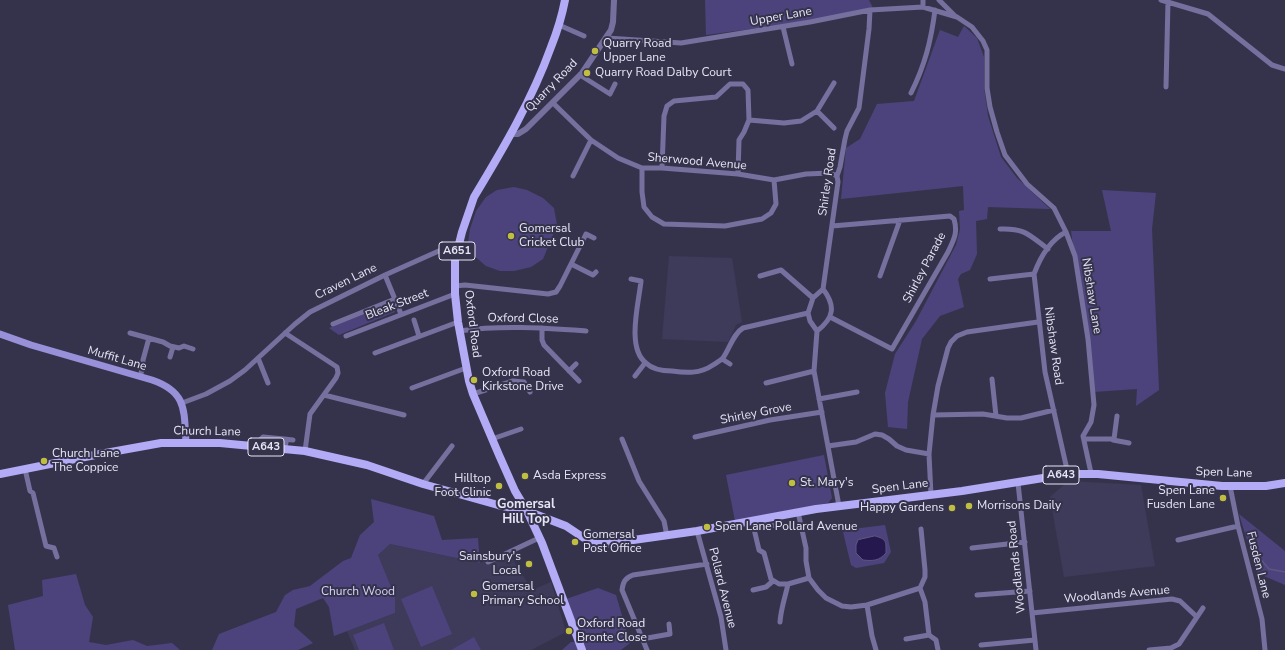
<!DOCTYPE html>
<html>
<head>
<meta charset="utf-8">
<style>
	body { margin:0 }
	canvas { display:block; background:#35334c }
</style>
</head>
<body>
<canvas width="1285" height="650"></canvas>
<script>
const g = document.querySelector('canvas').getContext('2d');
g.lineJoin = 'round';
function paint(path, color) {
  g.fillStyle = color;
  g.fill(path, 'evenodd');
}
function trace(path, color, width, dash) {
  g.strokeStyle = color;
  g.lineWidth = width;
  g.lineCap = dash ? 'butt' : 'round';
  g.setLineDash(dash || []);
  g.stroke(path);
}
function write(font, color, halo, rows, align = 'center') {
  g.font = font + ' "Nunito Sans",sans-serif';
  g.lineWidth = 4;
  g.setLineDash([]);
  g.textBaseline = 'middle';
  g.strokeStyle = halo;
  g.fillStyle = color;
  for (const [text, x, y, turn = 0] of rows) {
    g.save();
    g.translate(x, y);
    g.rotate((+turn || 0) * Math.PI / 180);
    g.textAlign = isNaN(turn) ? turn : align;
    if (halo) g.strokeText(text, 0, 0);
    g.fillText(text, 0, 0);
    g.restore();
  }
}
const built = new Path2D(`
	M669,256L732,258L742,322L736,325L728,342L662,339Z
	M1068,481L1141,485L1155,566L1064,577L1050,497Z
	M390,544L479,563L510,555L532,590L551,582L566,632L531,650H355L347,631L395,613L385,574L378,555Z`);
const green = new Path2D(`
	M705,0H869L873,8L788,24L706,35Z
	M964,26L977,38L984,57V87L988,116L1001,157L1017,178L1050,209L988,207L987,219L976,221L977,254L970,270L961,274L958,279L964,307L940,316L922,339L908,402L907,429L888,427L885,393L895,354L916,321L956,245L960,229L959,211L964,210L963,186L841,199L846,148L860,139L877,104L914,101L940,30L958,37Z
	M514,187L527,190L543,198L554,208L557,225L543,259L531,267L514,271H500L486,266L472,254L468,244L470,229L476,211L486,197L497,190Z
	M1102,190L1156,193L1152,229L1159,390L1136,406L1137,389L1093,392L1071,231H1111Z
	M392,303L395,312L339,335L329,328Z
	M824,455L832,498L828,503L735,521L726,475Z
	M371,499L434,516L442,540L478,538L480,563L390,544L378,555L395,597V613L334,636L329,607L323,598L296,609L294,626L313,643L298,650H212L219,634L276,612L285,595L293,590L310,586L343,561L351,558L360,535L374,522Z
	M1239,514L1285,551V585L1257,573Z
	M885,525L891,552L884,563L856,568L851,565L843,532L845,530Z
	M76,574L85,605L93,617L89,642L106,645L133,640L147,646L172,643L180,650H15L8,605L43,596L42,580Z
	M432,586L452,634L421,647L401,599Z
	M598,588L616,595L630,643L621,650H562L571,642H584L566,599Z
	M384,623L394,650H359L353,635Z
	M474,637L481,650H451Z`);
const water = new Path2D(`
	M875,536C887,539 886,542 886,553C879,561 873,561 863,560L856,553V545L858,540Z`);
const stream = new Path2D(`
	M1256,554L1269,569L1285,572`);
const minor = new Path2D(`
	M939,0L955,16
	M1161,0L1208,14L1272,65L1285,69
	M923,7V0
	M559,25L584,36
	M783,27L792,64
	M607,38L681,43L810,22L870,10L923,7L957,17L972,27L983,41L987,50V88L990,107L997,132L1005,155L1027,184L1054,208L1066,232L1075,256L1088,339L1094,405L1091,422L1083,436L1091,473
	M580,75L610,94L615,84
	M1166,87L1168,1
	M911,93C925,65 931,41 935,10
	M553,103L591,140L618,158L642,168H662L738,174L774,180L806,174L830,173L837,176
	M817,111L834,83
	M749,120L784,123L801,121L817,111L834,128
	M642,168V192L644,207L652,217L664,224L725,226L762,219L771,213L776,204L774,180
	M662,168L664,116L667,106L674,101L716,97L730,84H743L748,90L749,120L744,132L739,140L738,174
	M573,176L591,140
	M1000,229C1025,228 1029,235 1048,249
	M1066,232C1050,240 1040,258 1034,274L1045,372L1068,474
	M571,264L593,275L596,272
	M385,275L401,314
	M760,276L781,270L813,298
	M880,276L900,220
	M631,279L641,281C639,302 626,348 646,363C652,369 663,371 672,371C686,373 700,374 713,365C716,363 720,361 723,358C730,348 733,334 743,328L808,313
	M990,279L1034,274
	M455,286L465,285L548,294L556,292L560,286L586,234L594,238
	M830,317L892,349L948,252C954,239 958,233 954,219L950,216L832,226
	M414,320L419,336
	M333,324L395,299
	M542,328V340L544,345L579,381
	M459,331C502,325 543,328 586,331
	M817,331C834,318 836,306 823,289
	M130,333L163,342L170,346L179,348L184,346L193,349
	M285,333L337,367L338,373L336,378L310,414L305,451
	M346,336L455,294
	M375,353L458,322
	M170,357L173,347
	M258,358L268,383
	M722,359L730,364
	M569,371L576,364
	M635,376L645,363
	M140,377L143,366V360L149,338
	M992,379L996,416
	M766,383L814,371
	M412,388L466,368
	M473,394L513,381L524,382L530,392
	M324,395L404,415
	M819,399L857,392
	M182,403L206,394L230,381L245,370L295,324L310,312L385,275L441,250L449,248L457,250
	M933,415L983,414L1007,418H1021L1054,410
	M695,437L770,420L822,412
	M284,439L293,440
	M492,439L521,429
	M622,439L639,481L664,521L667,536
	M1084,439H1114L1117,416
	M1113,440L1129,443
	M258,446L260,440L263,437L284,439L286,443L284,449
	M828,446L856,442L875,434L882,435L889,439L897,446L906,450L929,454
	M25,469L30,491L33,493L46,546L54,548L57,557
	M1018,483L1036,650
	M423,484L452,446
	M1230,486L1238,526L1262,619L1265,650
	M931,495L929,454L933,415L938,386L948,348L951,342L957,336L967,332L1038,322
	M839,506L814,371L817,331L810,321L808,313L813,298L823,289L838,182L837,176L840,167L845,139L847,131L859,108L869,29L870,10
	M798,512L806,548V561L809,578L818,590L826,598L842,606L851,607L867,605L920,588L925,577V570L921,529
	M776,525L754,529L759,550L764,553L771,579L779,584H788
	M697,531L721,617L726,650
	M1178,540L1238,526
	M972,548L1025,542
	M488,562L539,538
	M920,588L925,602L929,635L936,640L938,650
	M753,590L766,587L773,581
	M977,595L1030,591
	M867,605L872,636L876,650
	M1032,613L1172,599L1180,601L1197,617
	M780,622C781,608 785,598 788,584L809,578
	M642,639L670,634L669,624
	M906,639L929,635
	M981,645L1035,640
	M647,650L622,590C623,582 625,578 633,575L707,564
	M1149,650L1171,648L1179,644L1203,608`);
const tertiary = new Path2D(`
	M512,134H518L526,129L582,73L611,30L613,22L614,0`);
const secondary = new Path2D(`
	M0,334L31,345L152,380C187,392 184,410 186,443`);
const primary = new Path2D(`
	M565,0C562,16 557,32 551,47C532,100 503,149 474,197L462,232L455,260V294L458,322L469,381L473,394L499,455L515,491L527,511L542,543L582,650
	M0,474L100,454L161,443H220L305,451L367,465L423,484L498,505L527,511L566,526L587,540L596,544H605L697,531L816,509L962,491L1068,474H1098L1222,486H1266L1285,483`);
const markers = [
	[595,51,4,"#c0be41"],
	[587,73,4,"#c0be41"],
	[511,236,4,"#c0be41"],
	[474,380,4,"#c0be41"],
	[44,461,4,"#c0be41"],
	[525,476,4,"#c0be41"],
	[792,483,4,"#c0be41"],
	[499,486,4,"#c0be41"],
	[1223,498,4,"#c0be41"],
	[969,506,4,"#c0be41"],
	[952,508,4,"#c0be41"],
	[707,527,4,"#c0be41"],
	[575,542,4,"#c0be41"],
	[529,564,4,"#c0be41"],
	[474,594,4,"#c0be41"],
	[569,631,4,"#c0be41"]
];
const shields = [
	[457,251,36],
	[266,447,36],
	[1061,475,36]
];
const shieldNames = [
	["A651",457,251],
	["A643",266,447],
	["A643",1061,475]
];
const streetNames = [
	["Upper Lane",781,17,-10],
	["Quarry Road",552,86,-46],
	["Sherwood Avenue",697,162,5],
	["Shirley Road",828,182,-82],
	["Shirley Parade",925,268,-62],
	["Craven Lane",346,282,-26],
	["Nibshaw Lane",1091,296,81],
	["Bleak Street",397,305,-21],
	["Oxford Close",523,319,1],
	["Oxford Road",472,324,83],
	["Nibshaw Road",1053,346,82],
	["Muffit Lane",117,359,16],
	["Shirley Grove",756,414,-11],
	["Church Lane",207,432,1],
	["Spen Lane",1224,473,2],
	["Spen Lane",900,487,-7],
	["Fusden Lane",1258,565,76],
	["Woodlands Road",1017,567,-96],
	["Pollard Avenue",722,588,76],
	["Woodlands Avenue",1117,595,-5]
];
const poiNames = [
	["Quarry Road",603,44],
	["Upper Lane",603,58],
	["Quarry Road Dalby Court",595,73],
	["Gomersal",519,229],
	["Cricket Club",519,243],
	["Oxford Road",482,373],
	["Kirkstone Drive",482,387],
	["Church Lane",52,454],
	["The Coppice",52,468],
	["Asda Express",533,476],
	["Hilltop",491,479,"right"],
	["Foot Clinic",491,493,"right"],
	["St. Mary's",800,483],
	["Spen Lane",1215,491,"right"],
	["Fusden Lane",1215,505,"right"],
	["Morrisons Daily",977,506],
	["Happy Gardens",944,508,"right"],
	["Spen Lane Pollard Avenue",715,527],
	["Gomersal",583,535],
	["Post Office",583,549],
	["Sainsbury's",521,557,"right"],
	["Local",521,571,"right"],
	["Gomersal",482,587],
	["Primary School",482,601],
	["Oxford Road",577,624],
	["Bronte Close",577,638]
];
const parkNames = [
	["Church Wood",358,592]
];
const neighbourhoodNames = [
	["Gomersal",526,505],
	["Hill Top",526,520]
];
paint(built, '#3e3a5a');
paint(green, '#4c437c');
paint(water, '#25184e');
trace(water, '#5f5680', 1);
trace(stream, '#5f5680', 1.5);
trace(minor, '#75709e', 5);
trace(tertiary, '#75709e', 6);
trace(secondary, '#9890d8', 7);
trace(primary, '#b4abf6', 8);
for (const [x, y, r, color] of markers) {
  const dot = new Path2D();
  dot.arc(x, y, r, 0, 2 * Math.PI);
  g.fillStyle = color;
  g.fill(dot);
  trace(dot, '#35334c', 1.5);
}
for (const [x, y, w] of shields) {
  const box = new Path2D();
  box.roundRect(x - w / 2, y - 9, w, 18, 3);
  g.fillStyle = '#35334c';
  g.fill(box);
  trace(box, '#e6e5f5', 1);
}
write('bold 11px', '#e6e5f5', null, shieldNames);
write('12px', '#e6e5f5', '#35334c', streetNames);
write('12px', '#e6e5f5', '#35334c', poiNames, 'left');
write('12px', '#d4d2f6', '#35334c', parkNames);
write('bold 13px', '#e6e5f5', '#35334c', neighbourhoodNames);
</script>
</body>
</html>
